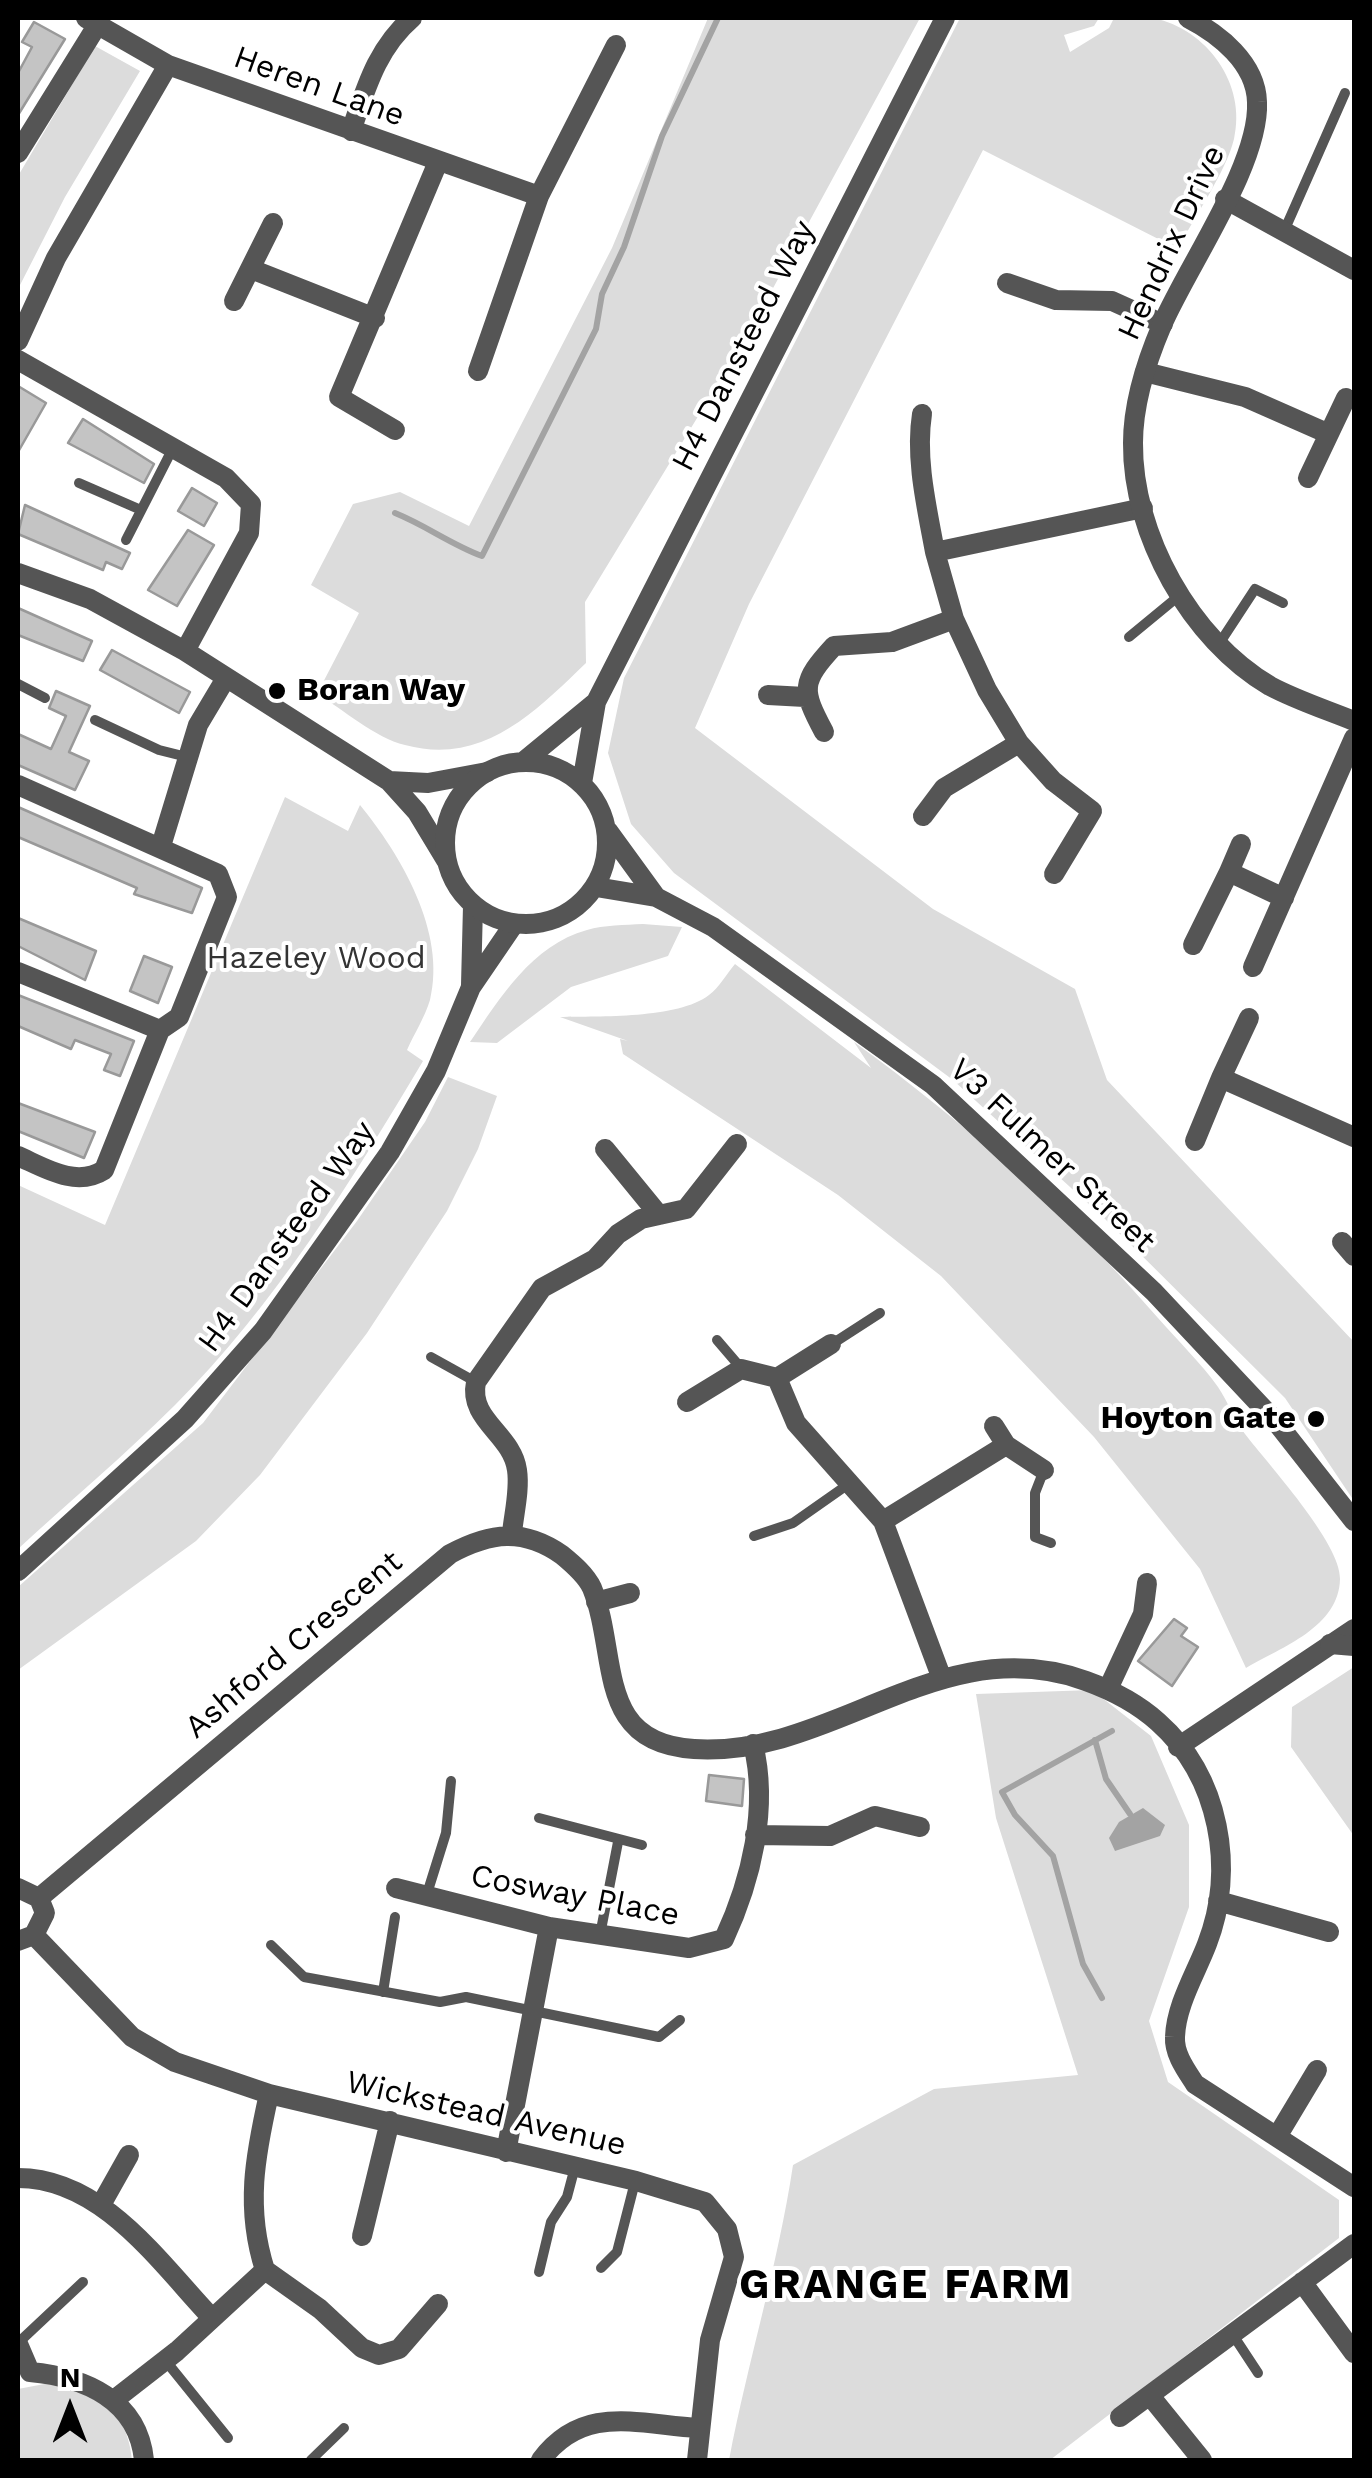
<!DOCTYPE html>
<html>
<head>
<meta charset="utf-8">
<style>
	body { margin:0 }
	#map { position:relative; width:1372px; height:2478px; overflow:hidden; background:#fff; font-family:"Work Sans",sans-serif }
	canvas { display:block }
	.frame { position:absolute; inset:0; border:20px solid #000; pointer-events:none }
	.north { position:absolute; left:20px; top:2358px; width:100px; height:100px; -webkit-text-stroke:8px #fff; paint-order:stroke; rotate:0deg; font-size:28px; font-weight:700; line-height:40px; text-align:center; color:#000 }
	.north::after { content:''; display:block; margin:auto; width:35px; height:45px; background:#000; clip-path:polygon(50% 0,100% 100%,50% 72%,0 100%) }
</style>
</head>
<body>
<div id="map">
<canvas width="1372" height="2478"></canvas>
<div class="frame"></div>
<div class="north">N</div>
</div>
<script>
const g = document.querySelector('canvas').getContext('2d');
g.lineJoin = 'round';
function paint(path, color) {
  g.fillStyle = color;
  g.fill(path, 'evenodd');
}
function trace(path, color, width, dash) {
  g.strokeStyle = color;
  g.lineWidth = width;
  g.lineCap = dash ? 'butt' : 'round';
  g.setLineDash(dash || []);
  g.stroke(path);
}
function write(font, color, halo, rows, align = 'center') {
  g.font = font + ' "Work Sans",sans-serif';
  g.lineWidth = 8;
  g.setLineDash([]);
  g.textBaseline = 'middle';
  g.strokeStyle = halo;
  g.fillStyle = color;
  for (const [text, x, y, turn = 0] of rows) {
    g.save();
    g.translate(x, y);
    g.rotate((+turn || 0) * Math.PI / 180);
    g.textAlign = isNaN(turn) ? turn : align;
    if (halo) g.strokeText(text, 0, 0);
    g.fillText(text, 0, 0);
    g.restore();
  }
}
const green = new Path2D(`
	M708,18H920L747,336L585,602L586,663C535,712 483,766 405,745C375,738 343,709 317,694L359,613L311,585L353,504L400,492L469,526L612,248Z
	M960,18H1099L1094,26L1064,35L1070,52L1109,28L1114,18C1126,17 1141,15 1153,18C1207,29 1247,84 1234,139C1226,172 1194,217 1178,249L983,150L749,604L695,728L933,909L1075,989L1107,1080L1354,1342V1501L1285,1398L1105,1219L953,1080L674,873L631,824L608,753L624,678Z
	M95,46L140,71L65,197L18,289V176Z
	M285,797L348,831L360,805C400,854 447,932 430,1000C425,1017 414,1034 407,1050L423,1061C351,1182 275,1305 175,1405C125,1455 70,1501 18,1549V1185L105,1225Z
	M643,924L682,927L668,956L571,987L497,1043L470,1042C500,998 532,945 587,930C604,925 625,925 643,924Z
	M735,964L871,1068L854,1042C966,1123 1068,1214 1158,1318C1178,1341 1201,1363 1218,1387C1228,1402 1234,1419 1245,1434C1267,1463 1341,1543 1340,1579C1339,1627 1282,1647 1246,1668L1200,1569L1094,1437L941,1276L838,1195L623,1054L620,1039L628,1041L560,1017C599,1016 678,1019 709,995C719,988 727,973 735,964Z
	M448,1077L497,1096L478,1149L447,1211L367,1333L260,1475L196,1541L18,1670V1587L203,1423L357,1221L425,1122Z
	M1354,1667V1836L1291,1747L1292,1707Z
	M1092,1690L1151,1736L1189,1825V1907L1149,2021L1168,2082L1339,2200V2238L1050,2460H729C748,2361 778,2265 793,2165L934,2089L1078,2075L996,1818L976,1694Z
	M55,2382C96,2399 128,2409 132,2460H18V2389Z`);
const water = new Path2D(`
	M1143,1808L1165,1825L1160,1836L1115,1851L1109,1838L1119,1822Z`);
const stream = new Path2D(`
	M395,513C427,526 450,544 482,556L596,329L602,294L624,247L662,136L718,18
	M1095,1740L1106,1779L1130,1814
	M1102,1998L1083,1964L1053,1856L1015,1815L1002,1792L1112,1731`);
const building = new Path2D(`
	M34,22L65,39L18,115V73L32,47L22,42Z
	M18,386L46,403L18,452Z
	M83,419L154,464L144,483L68,443Z
	M192,488L217,503L204,526L178,511Z
	M25,505L130,553L122,569L106,562L103,570L18,534Z
	M188,530L214,545L177,606L148,590Z
	M18,608L92,641L83,661L18,635Z
	M112,650L190,692L179,713L100,670Z
	M56,691L90,706L69,752L89,761L75,790L18,765V734L51,749L66,716L49,708Z
	M18,807L202,888L192,913L134,894L137,888L18,837Z
	M18,918L96,951L85,980L18,946Z
	M144,956L172,967L158,1003L130,991Z
	M18,995L134,1041L120,1076L104,1070L111,1054L75,1040L71,1049L18,1026Z
	M18,1103L95,1132L84,1158L18,1131Z
	M1174,1619L1187,1628L1181,1636L1198,1647L1172,1686L1138,1661Z
	M709,1775L744,1779L742,1806L706,1801Z`);
const service = new Path2D(`
	M1285,229L1345,93
	M79,483L141,510
	M126,540L173,448
	M1129,637L1180,595
	M1219,644L1255,589L1283,603
	M18,684L45,698
	M95,720L159,750L187,757
	M717,1340L741,1368
	M832,1344L880,1313
	M431,1357L476,1382
	M1044,1470L1035,1493V1537L1051,1543
	M754,1536L793,1523L850,1483
	M539,1818L642,1845
	M426,1897L446,1833L451,1781
	M600,1935L618,1842
	M271,1945L304,1977L440,2002L466,1997L659,2037L680,2020
	M383,1992L395,1917
	M601,2268L617,2252L635,2182
	M539,2272L551,2222L567,2197L575,2167
	M1233,2335L1258,2373
	M18,2343L83,2282
	M165,2360L228,2438
	M311,2460L344,2428`);
const minor = new Path2D(`
	M86,18L168,65L539,196
	M351,131C366,88 377,48 412,18
	M18,153L98,24
	M1225,199L1354,270
	M251,269L375,318
	M1007,283L1056,300L1112,301L1163,324
	M234,301L273,223
	M18,341L56,258L168,65
	M18,360L226,478L251,504L249,533L185,651
	M478,371L539,196L616,45
	M1145,372L1245,397L1329,434
	M922,414C915,459 927,508 935,552L1143,508
	M395,430L339,397L438,162
	M1308,478L1346,398
	M18,573L90,599L185,651L389,781L417,812L446,860
	M768,695L805,697
	M824,732C801,689 801,682 834,646L892,642L954,619L935,552
	M1019,743L1053,781L1092,811L1054,874
	M389,781L428,783L487,772
	M18,785L218,874L227,897L179,1017L160,1030L18,972
	M923,816L944,788L1019,743L987,690L954,619
	M161,846L198,725L226,678
	M1229,872L1241,844
	M1193,945L1229,872L1284,898
	M1253,967L1354,738
	M471,985L473,906
	M1249,1018L1221,1078L1354,1137
	M1195,1141L1221,1078
	M605,1149L659,1215
	M18,1156C45,1168 76,1188 104,1170L160,1030
	M1342,1242L1354,1256
	M777,1378L831,1344
	M687,1402L741,1369L777,1378L796,1423L883,1521L942,1679
	M994,1426L1006,1445L1044,1470
	M883,1521L1006,1445
	M512,1533C514,1513 520,1490 517,1470C512,1434 468,1420 476,1382L542,1288L595,1259L618,1234L641,1219L686,1209L737,1144
	M18,1571L185,1419L263,1331L390,1152L436,1071L471,987L514,924
	M596,1602L630,1593
	M1108,1689L1143,1614L1147,1583
	M1178,1747L1354,1629
	M755,1835L830,1836L875,1816L920,1827
	M18,1888L39,1898L45,1913L34,1935L18,1941
	M396,1888L549,1927L689,1948L724,1939C751,1881 769,1808 753,1744
	M39,1898L450,1554C491,1532 523,1528 562,1555C573,1564 586,1575 592,1588C619,1655 594,1743 694,1749C834,1758 940,1628 1086,1681C1111,1690 1138,1704 1158,1722C1220,1777 1236,1869 1207,1944C1196,1973 1176,2005 1175,2037C1174,2054 1186,2070 1195,2084L1354,2187
	M1218,1901L1329,1932
	M34,1935L132,2037L175,2062L269,2094L636,2181L705,2202L727,2229L734,2257L710,2340L697,2460
	M1278,2135L1317,2070
	M506,2152L549,1927
	M18,2178C102,2178 159,2262 212,2318
	M102,2203L129,2155
	M362,2236L390,2121
	M265,2270L320,2309L362,2348L379,2355L399,2349L438,2304
	M1302,2282L1354,2353
	M18,2344L30,2372C85,2377 138,2400 144,2460
	M1151,2397L1202,2460
	M114,2400L177,2351L265,2270C245,2208 255,2156 269,2094
	M1120,2417L1354,2244
	M541,2460C583,2404 636,2424 698,2428`);
const tertiary = new Path2D(`
	M1188,18C1219,34 1256,63 1257,102C1260,164 1188,265 1162,325C1147,360 1133,404 1133,443C1132,534 1191,640 1270,686C1296,700 1327,710 1354,721
	M445 843a81 81 0 1 1 162 0a81 81 0 1 1-162 0Z
	M523,762L596,702
	M582,783L596,702L945,18
	M608,831L656,897
	M596,887L656,897L713,927L933,1085L1154,1292L1277,1423L1354,1521
	M1330,1644L1354,1646`);
const markers = [
	[277,691,10,"#000"],
	[1316,1419,10,"#000"]
];
const streetNames = [
	["Heren Lane",319,87,20],
	["Hendrix Drive",1172,243,-65],
	["H4 Dansteed Way",744,346,-63],
	["V3 Fulmer Street",1052,1156,43],
	["H4 Dansteed Way",287,1237,-54],
	["Ashford Crescent",294,1645,-40],
	["Cosway Place",575,1896,11],
	["Wickstead Avenue",486,2114,13]
];
const poiNames = [
	["Boran Way",297,691],
	["Hoyton Gate",1296,1419,"right"]
];
const parkNames = [
	["Hazeley Wood",316,959]
];
const districtNames = [
	["GRANGE FARM",906,2286]
];
paint(green, '#dcdcdc');
paint(water, '#a3a3a3');
trace(stream, '#a3a3a3', 6);
paint(building, '#c4c4c4');
trace(building, '#999', 2.5);
trace(service, '#555', 10);
trace(minor, '#555', 20);
trace(tertiary, '#555', 20);
for (const [x, y, r, color] of markers) {
  const dot = new Path2D();
  dot.arc(x, y, r, 0, 2 * Math.PI);
  g.fillStyle = color;
  g.fill(dot);
  trace(dot, '#fff', 4);
}
write('32px', '#000', '#fff', streetNames);
write('bold 32px', '#000', '#fff', poiNames, 'left');
write('32px', '#333', '#fff', parkNames);
g.letterSpacing = '2.5px';
write('bold 42px', '#000', '#fff', districtNames);
g.letterSpacing = '0px';
</script>
</body>
</html>
